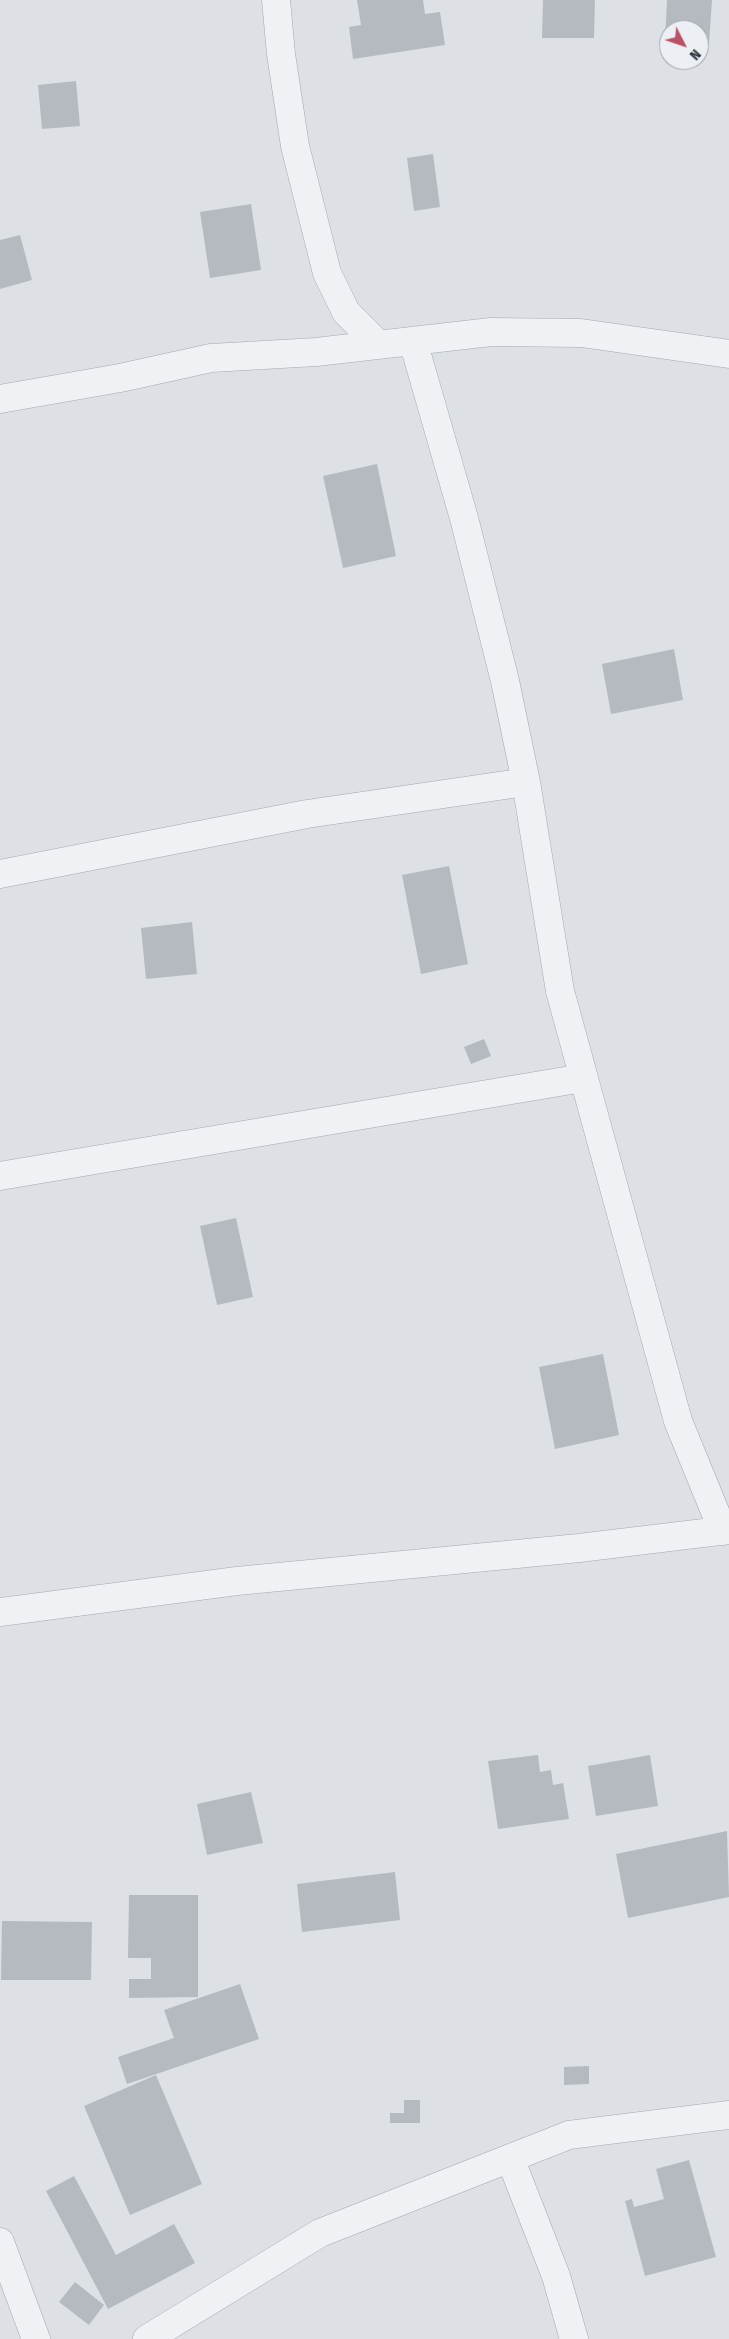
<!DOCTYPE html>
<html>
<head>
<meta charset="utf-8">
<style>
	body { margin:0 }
	#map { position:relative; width:729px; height:2339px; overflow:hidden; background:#dde1e5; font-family:"Fira Sans Condensed",sans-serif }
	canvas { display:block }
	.north { position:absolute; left:659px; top:20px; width:50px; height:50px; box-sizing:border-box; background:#eceff3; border:1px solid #9ea2a9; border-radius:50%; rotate:131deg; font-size:14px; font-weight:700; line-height:20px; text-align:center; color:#282f3a }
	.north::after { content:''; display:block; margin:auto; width:18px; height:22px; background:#bd4f63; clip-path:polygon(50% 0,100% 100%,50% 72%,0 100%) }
</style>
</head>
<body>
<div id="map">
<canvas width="729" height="2339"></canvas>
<div class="north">N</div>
</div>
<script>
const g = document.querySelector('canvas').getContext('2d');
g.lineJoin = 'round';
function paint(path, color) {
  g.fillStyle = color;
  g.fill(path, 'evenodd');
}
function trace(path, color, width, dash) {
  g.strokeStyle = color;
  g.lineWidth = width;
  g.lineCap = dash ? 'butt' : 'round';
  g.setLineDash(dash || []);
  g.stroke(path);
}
const building = new Path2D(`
	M357,0H423L425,14L440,12L445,45L353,59L349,27L361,25Z
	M543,0H595L594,38H542Z
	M667,0H712L709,44L699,43V30H669V41H665Z
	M76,81L80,126L42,129L38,85Z
	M433,154L440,207L414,211L407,158Z
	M251,204L261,270L210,278L200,212Z
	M20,235L32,280L0,289V240Z
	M377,464L396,556L343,568L323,476Z
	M674,649L683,700L611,714L602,664Z
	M449,866L468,964L421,974L402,875Z
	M192,922L197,974L146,979L141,928Z
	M484,1039L491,1056L471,1064L464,1047Z
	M236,1218L253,1297L217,1305L200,1226Z
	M603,1354L619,1435L555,1449L539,1367Z
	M538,1755L540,1772L551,1770L553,1785L563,1783L569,1819L498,1829L488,1761Z
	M650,1755L658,1806L596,1816L588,1766Z
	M251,1792L263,1843L207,1855L197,1804Z
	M727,1831L729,1897L628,1918L616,1854Z
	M395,1872L400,1920L302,1932L297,1884Z
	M129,1895H198V1997L129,1998V1979H151V1958H128Z
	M2,1921L92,1922L91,1980H1Z
	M240,1984L259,2039L127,2084L118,2057L174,2038L164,2010Z
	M589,2066V2084L564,2085V2067Z
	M156,2075L202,2184L130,2215L84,2106Z
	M404,2100H420V2123H390V2113H404Z
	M689,2160L716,2257L645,2276L625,2201L632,2199L634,2207L664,2199L656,2169Z
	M74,2176L116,2255L174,2224L195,2263L108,2309L46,2191Z
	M75,2282L104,2305L89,2325L59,2302Z`);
const minor = new Path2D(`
	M276,0L281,54L295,146L327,273L346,312L379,345
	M413,341L464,518L505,681L526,782L560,991L678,1421L723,1531
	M0,399L120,378L211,358L316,352L491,332L581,333L729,354
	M0,874L307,814L526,782
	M0,1176L583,1078
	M0,1612L237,1581L579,1548L729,1530
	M510,2158L556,2276L574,2339
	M0,2242L36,2339
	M147,2339L320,2233L569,2135L729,2115`);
paint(building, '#b5bac1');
trace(minor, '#a3a8ae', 29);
trace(minor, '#eff1f4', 28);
</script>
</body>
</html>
